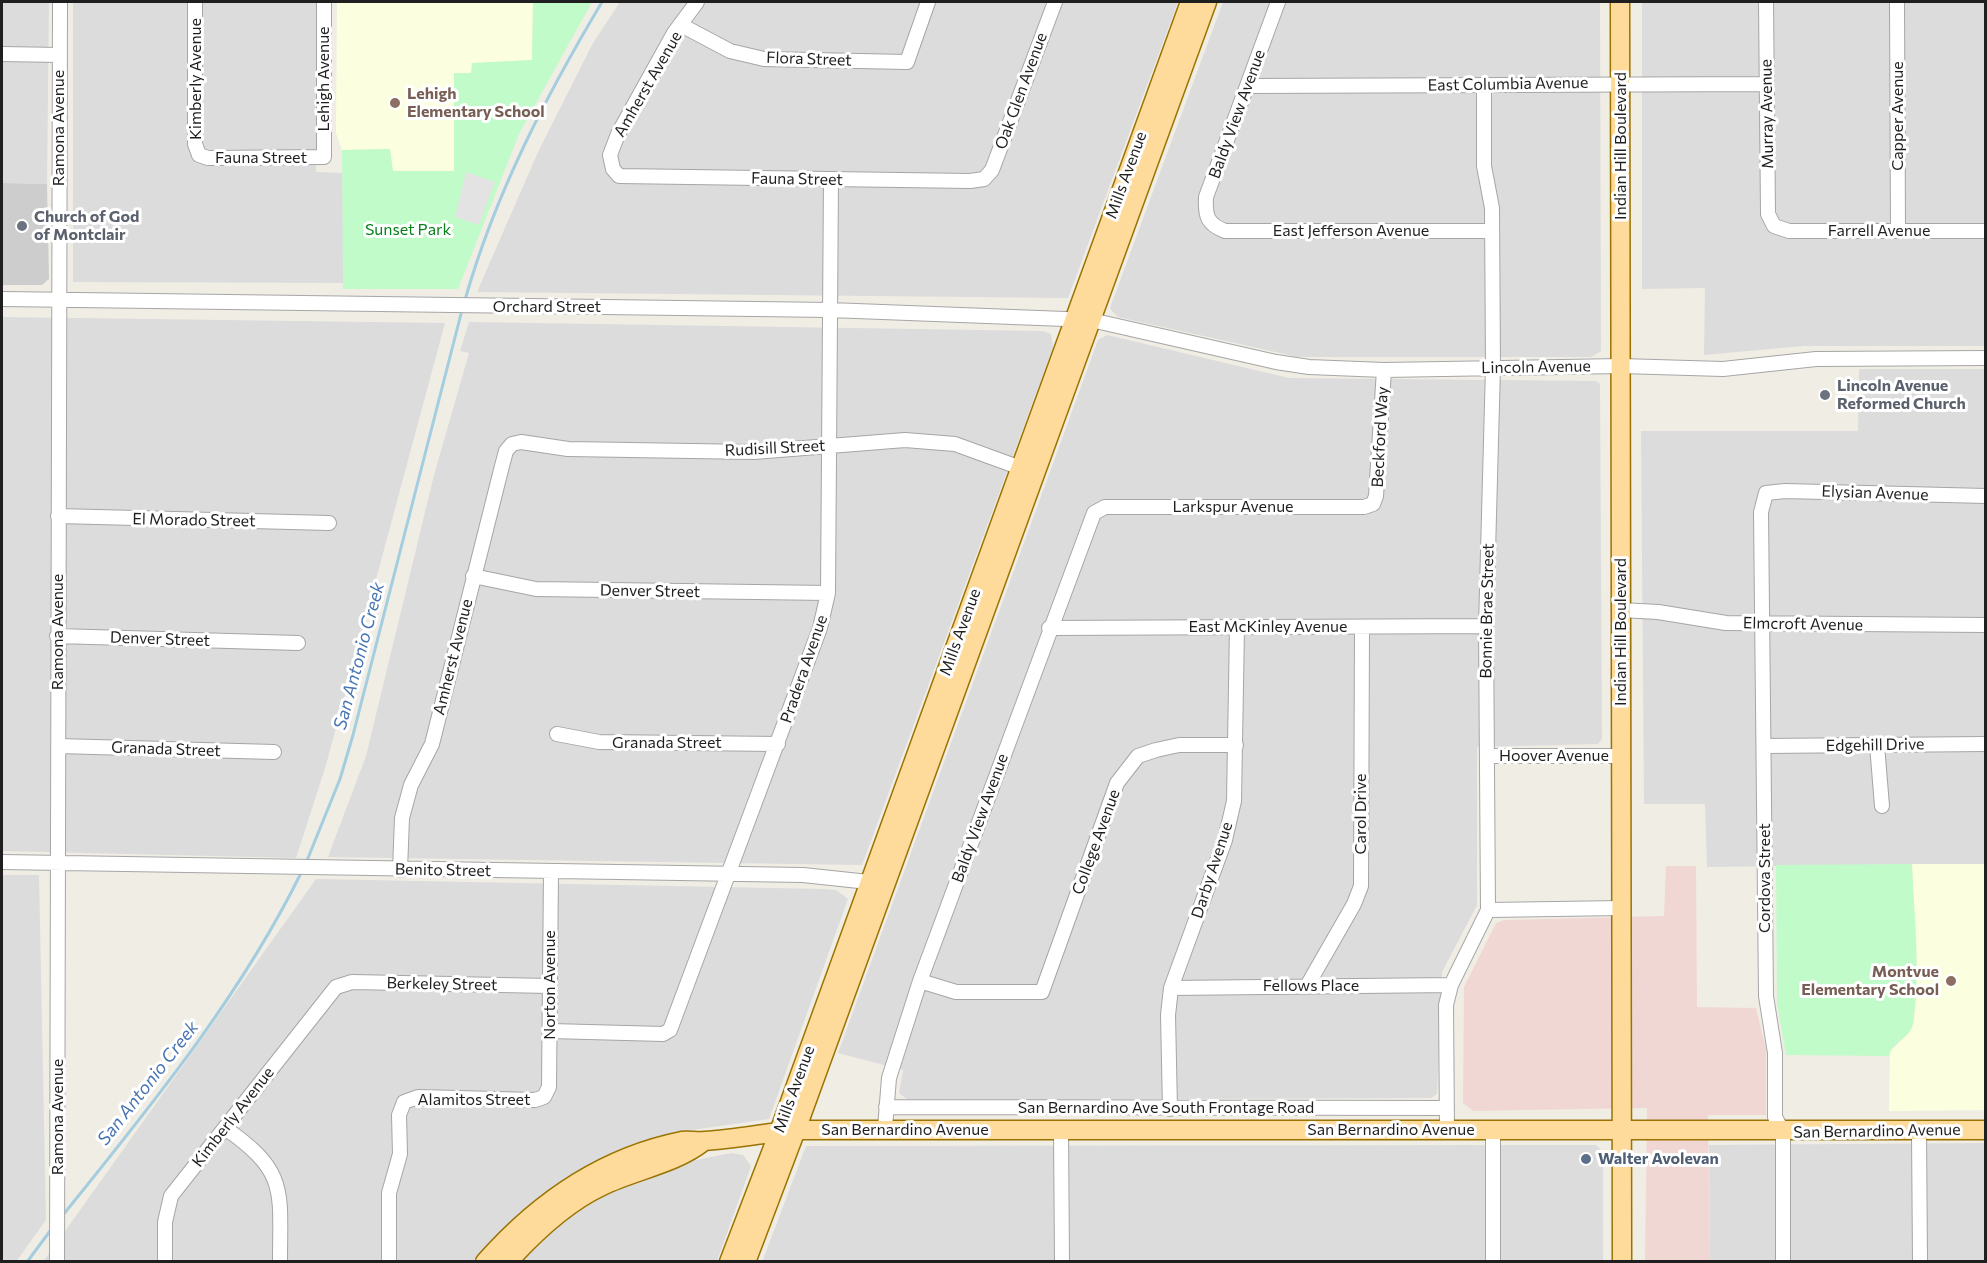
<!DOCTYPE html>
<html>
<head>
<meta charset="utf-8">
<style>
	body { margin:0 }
	#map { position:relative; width:1987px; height:1263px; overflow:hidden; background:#f0ede5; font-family:Commissioner,sans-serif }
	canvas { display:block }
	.frame { position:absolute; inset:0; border:3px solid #1f1f1f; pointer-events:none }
</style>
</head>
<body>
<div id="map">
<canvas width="1987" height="1263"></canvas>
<div class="frame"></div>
</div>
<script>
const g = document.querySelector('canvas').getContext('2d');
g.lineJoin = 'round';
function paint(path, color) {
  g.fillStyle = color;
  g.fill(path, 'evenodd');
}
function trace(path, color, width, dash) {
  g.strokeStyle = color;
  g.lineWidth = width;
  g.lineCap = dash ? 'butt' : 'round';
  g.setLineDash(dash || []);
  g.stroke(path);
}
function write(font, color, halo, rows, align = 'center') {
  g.font = font + ' Commissioner,sans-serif';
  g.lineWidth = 6;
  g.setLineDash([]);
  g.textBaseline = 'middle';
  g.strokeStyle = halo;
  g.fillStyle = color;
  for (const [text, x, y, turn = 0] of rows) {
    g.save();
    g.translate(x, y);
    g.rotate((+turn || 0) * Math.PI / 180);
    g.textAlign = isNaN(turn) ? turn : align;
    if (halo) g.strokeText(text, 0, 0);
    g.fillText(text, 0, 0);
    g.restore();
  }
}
const residential = new Path2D(`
	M2,2H49L47,184L2,183Z
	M73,2H316V172L343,173V283L73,282Z
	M620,2H1178L1068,298L477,292L538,152L593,43Z
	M1223,2H1600L1601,351L1591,357H1298L1118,317L1113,312L1110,308Z
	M1642,2H1985V346H1803L1704,355L1705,288L1642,289Z
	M2,317L445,323L326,765L296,858L2,851Z
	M469,322L1043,331L1051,334L1053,347L862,865L328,857L366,756L434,475L469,353L460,351Z
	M1107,335L1289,378L1596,381L1600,384L1602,739L1598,744L1477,747V905L1442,972L1437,1094L1431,1098L908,1100L899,1093L903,1070L838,1053L1098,340Z
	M1859,369H1985V864L1707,867L1705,804H1644L1641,431H1858Z
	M2,875H39L46,1220L16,1262L2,1261Z
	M316,879L823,889L836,890L848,899L769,1119L692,1130L606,1161L546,1193L473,1261L43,1262Z
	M1985,1143V1261H1710L1709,1145Z
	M1596,1145L1603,1152V1261L762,1262L806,1146Z
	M731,1153L743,1155L751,1166L717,1261L520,1262L561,1223L619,1186L681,1163Z`);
const commercial = new Path2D(`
	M1666,866H1696L1697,1007L1756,1008L1766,1049V1115H1708L1710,1261H1645L1647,1108L1473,1111L1463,1103L1464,987L1496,923L1504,920L1664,916Z`);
const education = new Path2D(`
	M337,2H533L532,60L473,63L472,73H454V171H392L390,149L342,150L336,133Z
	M1912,864H1985V1110L1889,1111L1890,1052L1909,1033L1914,1022L1916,991Z`);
const religious = new Path2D(`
	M2,183L47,184L49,279L42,285H2Z`);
const park = new Path2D(`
	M533,2H592L519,134L458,289H343L342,150L390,149L393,171H454V73H471L472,63L532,60Z
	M1912,864C1914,916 1921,972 1913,1023C1911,1038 1891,1042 1889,1056L1786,1055L1777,1003L1776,865Z`);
const parking = new Path2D(`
	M466,172L495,182L479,225L455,217Z`);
const stream = new Path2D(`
	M465,300C495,194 546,96 602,2
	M306,863L340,779L353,735L462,310
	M63,1215C150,1107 241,996 302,871
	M27,1262L53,1227`);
const minor = new Path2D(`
	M195,2V144L199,155L208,158L324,157V2
	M697,2L674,33L618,134L610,155L613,169L619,176L970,181L984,179L992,170L1055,2
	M1278,2L1206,197C1205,216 1207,224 1225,231H1492
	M1766,2L1768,214L1774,226L1789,231H1986
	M1897,2L1898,230
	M681,25L730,51L764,59L907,62L928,2
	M2,54L60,55
	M1249,86L1767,84
	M2,299L830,310L1091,320L1276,362L1309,367L1384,370L1621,366L1723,369L1816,359L1986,358
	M58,516L329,523
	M473,576L536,589L828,593
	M1621,610L1658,612L1726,623L1986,625
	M1049,628L1486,626
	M57,636L298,643
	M557,734L599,742L778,744
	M1877,745L1882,806
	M58,746L274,752
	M1764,746L1986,744
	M1487,756H1622
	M2,862L803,875L878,883
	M400,870L402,818L411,785L432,744L502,466L506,451L512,444L521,442L568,449L754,452L905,440L955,444L1029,471
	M1488,910L1622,908
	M920,981L956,992H1042L1117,783L1138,756L1156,750L1179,745H1236
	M1307,986L1354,904L1361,886L1362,627
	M1171,988L1451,985
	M551,1031L663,1034L670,1030L820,628L828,593L831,179
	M886,1107L1447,1108
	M1170,1109L1168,1015L1171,988L1225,840L1234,801L1237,627
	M225,1128C288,1172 280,1190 280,1262
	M885,1128L889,1078L920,981L1094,513L1105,507H1364L1373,504L1376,496L1384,370
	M1493,1129V1262
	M1447,1130L1446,1005L1451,985L1488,910L1486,626L1493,367L1492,208L1484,166V85
	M1061,1131L1062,1262
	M1919,1131L1920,1262
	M57,1262L60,2
	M165,1262V1222L171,1196L336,987L352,982L550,986
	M389,1262V1193L400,1154L399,1115L404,1102L418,1097L535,1100L544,1097L549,1087L551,872
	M1783,1262V1132L1775,1117V1053L1766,996L1761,512L1766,493L1785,491L1986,496`);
const major = new Path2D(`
	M1620,2L1622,1262
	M485,1262C537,1203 603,1157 682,1141C689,1140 697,1142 705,1141C735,1139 766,1133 796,1130H1986
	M508,1262C535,1232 566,1203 602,1186C635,1170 675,1164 703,1142
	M729,1262L779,1132L1190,2
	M746,1262L796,1130L1207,2`);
const markers = [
	[395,103,6,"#8d6e63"],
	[22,226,6,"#6b7280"],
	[1825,395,6,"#6b7280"],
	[1951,981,6,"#8d6e63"],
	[1586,1159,6,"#5c6f8a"]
];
const streetNames = [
	["Flora Street",809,59,2],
	["Kimberly Avenue",196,79,-90],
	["Lehigh Avenue",324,79,-90],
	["Amherst Avenue",648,84,-60],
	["East Columbia Avenue",1508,84,-1],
	["Oak Glen Avenue",1021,91,-70],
	["Baldy View Avenue",1237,114,-70],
	["Murray Avenue",1767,114,-91],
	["Capper Avenue",1898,116,-90],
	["Ramona Avenue",59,128,-90],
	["Indian Hill Boulevard",1621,146,-90],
	["Fauna Street",261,158],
	["Mills Avenue",1126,175,-70],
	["Fauna Street",797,179,1],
	["East Jefferson Avenue",1351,231],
	["Farrell Avenue",1879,231],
	["Orchard Street",547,307],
	["Lincoln Avenue",1536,367,-1],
	["Beckford Way",1380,437,-87],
	["Rudisill Street",775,448,-3],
	["Elysian Avenue",1875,493,2],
	["Larkspur Avenue",1233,507],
	["El Morado Street",194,520,1],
	["Denver Street",650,591,1],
	["Bonnie Brae Street",1487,611,-89],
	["Elmcroft Avenue",1803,624,1],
	["East McKinley Avenue",1268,627],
	["Ramona Avenue",58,632,-90],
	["Mills Avenue",960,632,-70],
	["Indian Hill Boulevard",1621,632,-90],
	["Denver Street",160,639,2],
	["Amherst Avenue",453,657,-76],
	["Pradera Avenue",804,669,-71],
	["Granada Street",667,743],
	["Edgehill Drive",1875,745,-1],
	["Granada Street",166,749,2],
	["Hoover Avenue",1554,756],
	["Carol Drive",1361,814,-90],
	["Baldy View Avenue",980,818,-70],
	["College Avenue",1096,842,-70],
	["Benito Street",443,870,1],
	["Darby Avenue",1212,870,-72],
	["Cordova Street",1765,878,-90],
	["Berkeley Street",442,984,1],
	["Norton Avenue",550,985,-90],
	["Fellows Place",1311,986],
	["Mills Avenue",794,1089,-70],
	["Alamitos Street",474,1100],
	["San Bernardino Ave South Frontage Road",1166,1108],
	["Ramona Avenue",58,1117,-90],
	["Kimberly Avenue",233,1117,-52],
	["San Bernardino Avenue",905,1130],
	["San Bernardino Avenue",1391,1130],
	["San Bernardino Avenue",1877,1131,-1]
];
const educationNames = [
	["Lehigh",407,94],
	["Elementary School",407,112],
	["Montvue",1939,972,"right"],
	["Elementary School",1939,990,"right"]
];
const worshipNames = [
	["Church of God",34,217],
	["of Montclair",34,235],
	["Lincoln Avenue",1837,386],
	["Reformed Church",1837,404]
];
const parkNames = [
	["Sunset Park",408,230]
];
const serviceNames = [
	["Walter Avolevan",1598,1159]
];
const waterNames = [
	["San Antonio Creek",359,656,-75],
	["San Antonio Creek",148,1083,-52]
];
paint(residential, '#dddcdc');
paint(commercial, '#f1d7d4');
paint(education, '#fcffdf');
paint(religious, '#cdcdcd');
paint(park, '#c1fbca');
paint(parking, '#e3e3e3');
trace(stream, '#a4cddf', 3);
trace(minor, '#a6a6a6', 16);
trace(major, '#9a7300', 21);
trace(minor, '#fff', 14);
trace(major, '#fedb9b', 18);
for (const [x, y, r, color] of markers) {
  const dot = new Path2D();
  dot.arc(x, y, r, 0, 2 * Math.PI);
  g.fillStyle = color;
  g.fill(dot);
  trace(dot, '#fff', 2);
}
write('16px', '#1f1f1f', '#fff', streetNames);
write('bold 16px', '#785e54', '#fff', educationNames, 'left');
write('bold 16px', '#5b616d', '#fff', worshipNames, 'left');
write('16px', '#08811c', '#fff', parkNames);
write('bold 16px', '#4e5e75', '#fff', serviceNames, 'left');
write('italic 18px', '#4875b2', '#fff', waterNames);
</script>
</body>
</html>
